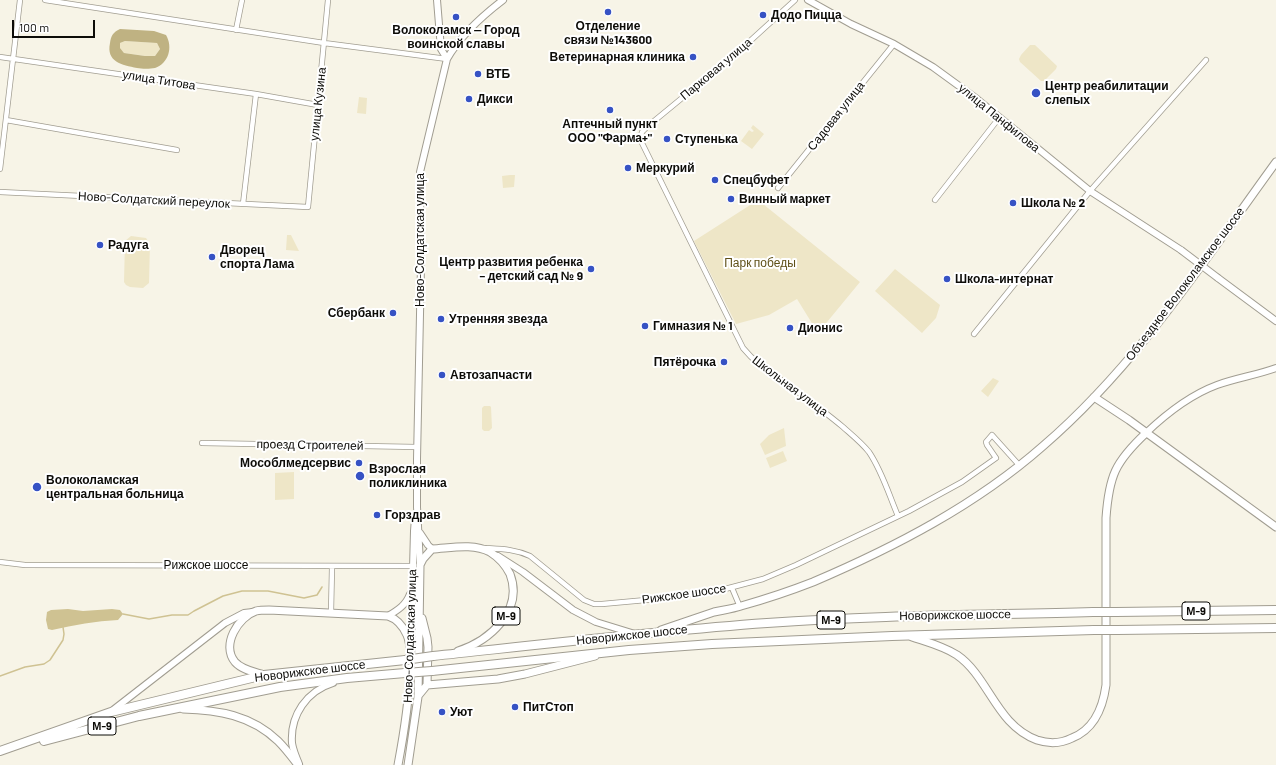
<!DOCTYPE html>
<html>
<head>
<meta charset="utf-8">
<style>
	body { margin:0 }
	#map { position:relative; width:1276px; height:765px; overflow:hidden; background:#f7f4e7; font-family:Barlow,sans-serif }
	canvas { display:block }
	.scale { position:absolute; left:12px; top:20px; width:83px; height:18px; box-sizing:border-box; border:2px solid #0d0c08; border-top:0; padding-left:5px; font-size:12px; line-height:14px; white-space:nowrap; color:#0d0c08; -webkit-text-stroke:3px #fff; paint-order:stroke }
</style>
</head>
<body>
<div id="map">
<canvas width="1276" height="765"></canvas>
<div class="scale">100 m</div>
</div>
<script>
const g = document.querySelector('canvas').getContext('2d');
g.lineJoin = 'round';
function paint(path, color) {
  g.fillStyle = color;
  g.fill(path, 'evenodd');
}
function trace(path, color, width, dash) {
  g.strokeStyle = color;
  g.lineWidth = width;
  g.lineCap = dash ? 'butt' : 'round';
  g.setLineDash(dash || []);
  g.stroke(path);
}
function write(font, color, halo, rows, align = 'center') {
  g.font = font + ' Barlow,sans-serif';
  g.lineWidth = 4;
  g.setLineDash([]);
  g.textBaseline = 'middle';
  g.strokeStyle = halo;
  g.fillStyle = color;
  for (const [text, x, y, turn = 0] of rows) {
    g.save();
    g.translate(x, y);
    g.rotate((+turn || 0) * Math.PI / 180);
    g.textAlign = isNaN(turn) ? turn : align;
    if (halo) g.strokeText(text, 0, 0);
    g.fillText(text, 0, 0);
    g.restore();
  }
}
const green = new Path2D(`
	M125,41L157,43L160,49L155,56H145L124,53L120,48V43Z
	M1030,45H1035L1057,66L1056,69L1044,81H1041L1020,62L1019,59L1021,55Z
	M359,97L367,98L366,114L357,113Z
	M753,125L764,134L752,149L741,141L749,130L752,132L754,131L751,128Z
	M510,175H515L514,187L503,188L502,176Z
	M758,200L860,282L818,333L797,299L769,315L736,324L694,241Z
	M287,235H291L299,251L286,250Z
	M131,236L146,238L150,244L149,283L143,288L130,287L126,285L124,282L125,241Z
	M895,269L940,305L936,318L922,333L875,291Z
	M993,378L999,381L988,397L981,391Z
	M484,406H490L491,407L492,428L489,431H484L482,429V408Z
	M784,428L786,446L765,455L760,444L769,435Z
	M783,451L787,461L770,468L766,458Z
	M294,472V499L275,500V473Z`);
const forest = new Path2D(`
	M120,29L154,31L166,35C173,47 169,63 155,68C150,69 142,69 137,68C122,65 106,62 110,43C111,36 113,32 120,29ZM125,41L157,43L160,49L155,56H145L124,53L120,48V43Z`);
const water = new Path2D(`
	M68,609L83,611L112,609L120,610L123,614L118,620C96,621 74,625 52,630L48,629L46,620L47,612L51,610Z`);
const stream = new Path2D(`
	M123,614L149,619L172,615H188L194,611L223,596L242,591H268L304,598L317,595L322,587
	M0,676L25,667L44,664L50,660L63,640L64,634L63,627`);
const street = new Path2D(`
	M45,0L324,43L447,59
	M795,0L738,52L648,126L642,132L640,139L743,348C758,366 769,371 787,384C806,398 825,412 843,427C852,435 862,443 869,452C882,471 889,495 898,516
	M236,30L242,0
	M0,57L256,94L318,105
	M6,120L177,150
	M0,169L20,0
	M778,188L894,44
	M0,192L308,207L328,0
	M935,200L999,118
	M243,204L256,94
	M974,334L1090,191L1206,60
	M202,443L417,447
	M484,548C500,549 515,549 530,556L584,600L594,604H602L657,599L725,589L763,579L796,565L909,511L962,482L996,458L987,445L986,442L992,435L1019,465
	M0,562L25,565L412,566
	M732,588L740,607
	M331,613L332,567`);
const secondary = new Path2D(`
	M437,0L441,49L447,59
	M808,0L851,24L894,44L933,67L977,99L1090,191L1181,250
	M1218,278L1276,321
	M1146,433C1167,413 1190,395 1217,385C1236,378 1257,375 1276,368
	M420,533L428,545L432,549
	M498,556L523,572L573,610L596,622L635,634
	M420,564L417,507V459L421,266L420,172L447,59C460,36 482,16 503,0
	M388,616C398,610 406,605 410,594
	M411,643L414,531L415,518
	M113,710L225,623L244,613L253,612
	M299,764C296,757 293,750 292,743C290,715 307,691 333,683`);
const primary = new Path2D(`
	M1094,397L1129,420L1276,527
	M422,618L427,638L428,647L427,685
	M661,630C679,624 696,618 714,612C723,610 732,609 741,606C766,599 790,591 813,582C895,547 976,505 1043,446C1136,366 1204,261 1276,162
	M912,637C927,642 943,646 957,655C989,677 996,725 1037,740C1049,744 1060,744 1072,738C1095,729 1103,707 1106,685V518C1109,476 1115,462 1146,433
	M264,675C255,672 242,670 235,662C221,645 238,617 256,611C260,610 265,610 269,610L388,616C397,619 403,626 407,635C412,646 410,659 410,671C409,704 404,733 398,765
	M418,696L427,685L498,679L525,674L595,656
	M183,709C218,710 251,715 278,741C285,748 292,757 298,765
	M408,765L418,697L420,565L423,559L432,549C451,548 473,543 490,552C498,557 506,566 510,574C524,611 489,641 458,651`);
const highway = new Path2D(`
	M1116,612L1276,610
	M1117,630L1276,628
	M433,656C545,644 656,631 767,623C876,615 984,615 1093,612
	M432,671L629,650L712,644L892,636L1094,630
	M44,741L139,716L280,687L347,678L405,673
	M0,751L111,712L264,675L405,660`);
const secondaryBridge = new Path2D(`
	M1181,250L1218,278`);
const highwayBridge = new Path2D(`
	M1093,612H1116
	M1094,630H1117
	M405,660L433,656
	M405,673L432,671`);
const markers = [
	[608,12,4,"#3652c4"],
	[763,15,4,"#3652c4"],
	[456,17,4,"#3652c4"],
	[693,57,4,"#3652c4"],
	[478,74,4,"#3652c4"],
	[1036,93,5,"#3652c4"],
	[469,99,4,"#3652c4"],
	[610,110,4,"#3652c4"],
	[667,139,4,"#3652c4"],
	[628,168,4,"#3652c4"],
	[715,180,4,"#3652c4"],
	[731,199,4,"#3652c4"],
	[1013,203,4,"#3652c4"],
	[100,245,4,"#3652c4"],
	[212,257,4,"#3652c4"],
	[591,269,4,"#3652c4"],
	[947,279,4,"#3652c4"],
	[393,313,4,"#3652c4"],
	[441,319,4,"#3652c4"],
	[645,326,4,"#3652c4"],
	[790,328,4,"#3652c4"],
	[724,362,4,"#3652c4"],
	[442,375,4,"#3652c4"],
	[359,463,4,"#3652c4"],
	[360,476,5,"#3652c4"],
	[37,487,5,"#3652c4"],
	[377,515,4,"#3652c4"],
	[515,707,4,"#3652c4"],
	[442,712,4,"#3652c4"]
];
const shields = [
	[1196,611,28],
	[506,616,28],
	[831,620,28],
	[102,726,28]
];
const shieldNames = [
	["М-9",1196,611],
	["М-9",506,616],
	["М-9",831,620],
	["М-9",102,726]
];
const poiNames = [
	["Додо Пицца",771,15],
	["Отделение",608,26,"center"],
	["связи №143600",608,40,"center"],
	["Волоколамск — Город",456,30,"center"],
	["воинской славы",456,44,"center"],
	["Ветеринарная клиника",685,57,"right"],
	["ВТБ",486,74],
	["Центр реабилитации",1045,86],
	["слепых",1045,100],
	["Дикси",477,99],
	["Аптечный пункт",610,124,"center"],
	["ООО \"Фарма+\"",610,138,"center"],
	["Ступенька",675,139],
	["Меркурий",636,168],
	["Спецбуфет",723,180],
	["Винный маркет",739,199],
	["Школа № 2",1021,203],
	["Радуга",108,245],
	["Дворец",220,250],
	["спорта Лама",220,264],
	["Центр развития ребенка",583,262,"right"],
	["– детский сад № 9",583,276,"right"],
	["Школа-интернат",955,279],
	["Сбербанк",385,313,"right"],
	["Утренняя звезда",449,319],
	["Гимназия № 1",653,326],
	["Дионис",798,328],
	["Пятёрочка",716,362,"right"],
	["Автозапчасти",450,375],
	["Мособлмедсервис",351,463,"right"],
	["Взрослая",369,469],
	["поликлиника",369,483],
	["Волоколамская",46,480],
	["центральная больница",46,494],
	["Горздрав",385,515],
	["ПитСтоп",523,707],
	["Уют",450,712]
];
const streetNames = [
	["Парковая улица",716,69,-40],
	["улица Титова",159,80,9],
	["улица Кузина",318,104,-84],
	["Садовая улица",836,116,-52],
	["улица Панфилова",999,118,39],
	["Ново-Солдатский переулок",154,200,3],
	["Ново-Солдатская улица",420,240,-90],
	["Объездное Волоколамское шоссе",1185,284,-53],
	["Школьная улица",790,386,37],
	["проезд Строителей",310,445,1],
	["Рижское шоссе",206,565],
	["Рижское шоссе",684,594,-8],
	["Новорижское шоссе",955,615,-1],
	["Новорижское шоссе",632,635,-6],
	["Ново-Солдатская улица",410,636,-88],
	["Новорижское шоссе",310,671,-7]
];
const parkNames = [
	["Парк победы",760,263]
];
paint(green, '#eee6c7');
paint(forest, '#bfb282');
paint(water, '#cfc292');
trace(stream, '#cfc292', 1.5);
trace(street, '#a19d91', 6);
trace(secondary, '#a19d91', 8);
trace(primary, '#a19d91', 9);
trace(highway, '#a19d91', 10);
trace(street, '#fff', 4.5);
trace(secondary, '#fff', 6);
trace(primary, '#fff', 7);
trace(highway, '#fff', 8);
trace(secondaryBridge, '#a19d91', 8, []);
trace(highwayBridge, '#a19d91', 10, []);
trace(secondaryBridge, '#fff', 6);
trace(highwayBridge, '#fff', 8);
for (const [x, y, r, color] of markers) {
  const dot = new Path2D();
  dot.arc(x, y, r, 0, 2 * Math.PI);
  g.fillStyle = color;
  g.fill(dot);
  trace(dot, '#fff', 1.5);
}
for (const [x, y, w] of shields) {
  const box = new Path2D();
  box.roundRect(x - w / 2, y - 9, w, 18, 3);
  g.fillStyle = '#fff';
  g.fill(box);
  trace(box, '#0d0c08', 1);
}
write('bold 11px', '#0d0c08', null, shieldNames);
write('bold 12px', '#0d0c08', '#fff', poiNames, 'left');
write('12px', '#0d0c08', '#fff', streetNames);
write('12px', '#5f5018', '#fff', parkNames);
</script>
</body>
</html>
